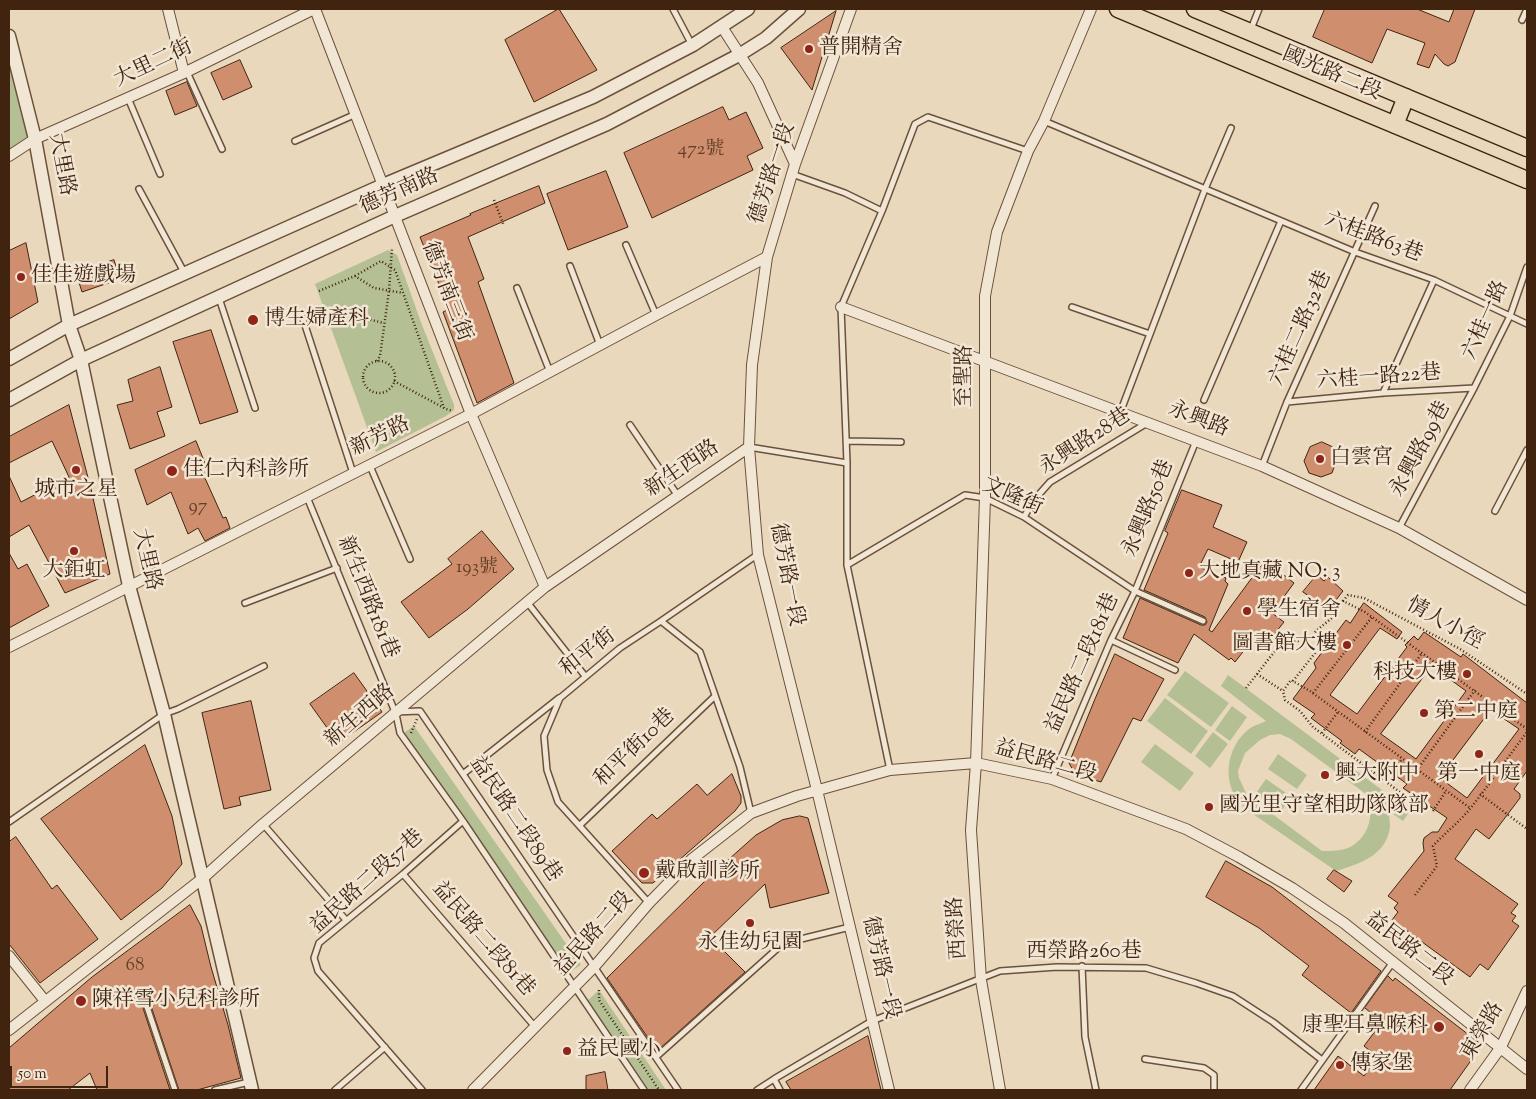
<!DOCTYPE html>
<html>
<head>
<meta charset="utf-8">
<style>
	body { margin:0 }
	#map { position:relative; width:1536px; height:1099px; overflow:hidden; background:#ead8bd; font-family:"Sorts Mill Goudy",serif }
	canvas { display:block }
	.frame { position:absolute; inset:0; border:10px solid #412410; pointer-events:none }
	.scale { position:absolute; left:10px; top:1066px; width:98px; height:22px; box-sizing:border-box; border:2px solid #412410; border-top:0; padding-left:6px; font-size:15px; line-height:18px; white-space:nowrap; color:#412410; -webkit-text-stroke:4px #f1e6d4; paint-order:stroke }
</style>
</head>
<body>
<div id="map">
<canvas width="1536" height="1099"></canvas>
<div class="frame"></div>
<div class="scale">50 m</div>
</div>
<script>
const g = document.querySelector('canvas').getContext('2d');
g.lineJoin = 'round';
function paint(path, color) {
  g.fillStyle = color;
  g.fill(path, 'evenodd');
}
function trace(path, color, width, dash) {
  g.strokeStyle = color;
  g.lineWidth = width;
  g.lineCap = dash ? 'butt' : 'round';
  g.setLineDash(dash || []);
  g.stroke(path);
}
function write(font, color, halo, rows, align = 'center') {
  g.font = font + ' "Sorts Mill Goudy","Noto Serif TC",serif';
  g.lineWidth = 5;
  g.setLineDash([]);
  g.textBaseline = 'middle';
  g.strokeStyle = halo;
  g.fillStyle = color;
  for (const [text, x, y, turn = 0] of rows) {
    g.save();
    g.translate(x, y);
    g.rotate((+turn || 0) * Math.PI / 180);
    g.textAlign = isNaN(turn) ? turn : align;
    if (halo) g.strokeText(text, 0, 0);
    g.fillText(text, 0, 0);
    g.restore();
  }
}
const green = new Path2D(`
	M9,54L30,137L9,150Z
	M388,250L397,255L422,325L454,405V410L446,416L376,452L315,284Z
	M1185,671L1229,703L1211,727L1167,695Z
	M1228,675L1410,811L1403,821L1389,811C1389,816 1390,822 1390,827C1386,856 1359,864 1336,871L1247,810C1244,807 1240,803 1237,799C1221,776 1229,742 1252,727C1256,725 1262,723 1266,721L1221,686ZM1280,734L1291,739L1366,794C1375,812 1370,835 1352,846C1343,851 1332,851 1322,851L1247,795L1239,778L1238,771L1245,753L1260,740L1270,735Z
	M1165,698L1208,731L1191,754L1147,721Z
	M1232,706L1247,717L1230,741L1215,730Z
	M414,726L581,965L570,972L402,734Z
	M1213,732L1228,744L1210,768L1195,756Z
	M1155,744L1194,773L1180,791L1141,762Z
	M1278,754L1307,775L1297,789L1268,769Z
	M1266,779L1292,797L1281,811L1256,793Z
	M599,990L666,1090H649L588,1000Z`);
const building = new Path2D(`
	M559,9L597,70L534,102L505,40Z
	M1325,9H1417L1449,22L1454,9H1475L1455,62L1448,66L1444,64L1435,54L1429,68L1417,64L1425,43L1387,29L1372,63L1313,37Z
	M836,11L812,90L781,48Z
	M240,60L252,87L223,100L211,73Z
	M187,82L197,106L175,115L166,91Z
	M723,107L729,120L746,112L763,148L747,156L753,170L652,218L624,153Z
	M606,171L628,227L568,250L547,194Z
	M539,186L545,203L468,237L484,279L478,282L514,383L477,403L443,312L449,309L420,237L471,215L470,214Z
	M26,243L38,302L9,319V251Z
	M114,260L120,279L82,292L76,273Z
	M211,330L238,412L200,424L173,342Z
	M160,367L172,407L157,412L165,436L130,449L117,405L133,401L128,380Z
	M69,405L91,489L110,574L65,593L29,525L9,537V476L21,502L69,477L52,441L9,463V437Z
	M196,441L209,473L204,476L223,518L226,517L230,528L205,541L198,528L188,534L171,492L147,505L135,470Z
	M1322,442L1333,447L1337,459L1332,473L1321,477L1309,473L1304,461L1310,447Z
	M1182,490L1222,505L1213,527L1247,542L1238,562L1208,549L1199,567L1226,578L1225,581L1228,584L1209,630L1212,632L1265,560L1294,583L1272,613L1284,622L1264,647L1253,639L1235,662L1231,658L1229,660L1194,634L1178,663L1123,638L1140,598L1201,625H1205L1207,622L1205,617L1144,590L1168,533L1165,531Z
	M482,531L514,569L468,609L429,638L401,602L452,564L448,559Z
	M9,553L18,569L27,564L49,606L9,628Z
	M1317,575L1324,581L1328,577L1343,591L1329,609L1317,599L1316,601L1303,592Z
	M1364,603L1402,632L1397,639L1380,628L1330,695L1357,714L1407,647L1405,645L1414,636L1418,640L1424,632L1461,657L1463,654L1527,703V771L1514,789L1520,794V798L1489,839L1476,829L1455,859L1518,904L1511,913L1516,916L1512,921L1519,926L1488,970L1480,964L1470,977L1392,920L1398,912L1394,908L1398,903L1388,896L1424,851L1423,843L1424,838L1432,832H1438L1447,818L1403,788L1407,784L1359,749L1355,754L1340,743L1342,741L1311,718L1315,714L1293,699L1316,668L1314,663L1346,620L1350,623ZM1432,666L1466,691L1416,759L1381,734ZM1491,710L1519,729L1467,798L1440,778Z
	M1115,654L1164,679L1141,721L1133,718L1101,782L1075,774L1069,763L1095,699Z
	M354,673L382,712L338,743L310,704Z
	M251,701L271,790L239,797L241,805L224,809L202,713Z
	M145,745L172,816L182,864L162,888L121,920L41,819Z
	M732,774L741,796V803L735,811L653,883H642L612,851L652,814L657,819L697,784L707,795Z
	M800,816L808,818L829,893L770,908L765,884L710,937L745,972L657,1051L607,978L710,876L756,835L782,820Z
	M16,837L52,889L57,885L98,939L40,983L9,944V842Z
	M1226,861L1272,887L1381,971L1351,1013L1302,975L1309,966L1259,928L1206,897Z
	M1334,870L1352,881L1344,892L1327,879Z
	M190,905L201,926L211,967L228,1025L241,1078L197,1090H179L146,991L142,988L138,990V993L170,1090H97L90,1073L68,1090H9V1048L92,977Z
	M1388,976L1393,981L1395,978L1482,1045L1450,1090H1314L1338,1056L1364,1076L1378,1057L1364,1046L1382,1022L1365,1008Z
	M868,1036L881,1090H791L786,1082Z
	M605,1072L608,1090H586V1076Z`);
const path = new Path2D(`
	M494,200L504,226
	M355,276L381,261L395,270L444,408
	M319,291L355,276L374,288L403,293
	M367,319L384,323
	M363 377a16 16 0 1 1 32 0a16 16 0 1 1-32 0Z
	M377,361L380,356L389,291L392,248
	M394,381L446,409L453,411
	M1343,601L1348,595L1364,598L1460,649L1527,694
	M1257,674L1283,691
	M1293,681L1326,639L1317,630
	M1246,688L1271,656L1284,642L1309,640L1316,631L1333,617L1343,601L1365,612L1527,729
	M1313,693L1372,617
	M1365,732L1422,653
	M411,733L417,719
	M1322,733L1338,712
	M1417,770L1475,690
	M1386,781L1402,759
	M1480,794L1527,829
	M1425,811L1313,727L1300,711L1285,700L1283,691L1291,680L1310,691L1470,808
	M1433,811L1446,791
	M1415,895L1437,866L1433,846C1445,833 1458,823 1469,810C1489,785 1508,757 1527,732
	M599,990V1000L659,1090`);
const service = new Path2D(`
	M673,9L692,45
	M1522,20L1527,9
	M1251,29L1259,9
	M187,72L222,149
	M128,98L160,174
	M1044,121L1355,252L1434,280L1527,324
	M295,141L356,114
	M792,174L845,193L882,211
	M139,189L184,272
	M626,245L656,315
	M570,266L600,345
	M517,288L550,372
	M219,298L255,408
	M1072,307L1150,334
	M303,319L353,473
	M1383,393L1434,280
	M1204,400L1281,221
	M1287,402L1383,393L1474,388
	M1120,413L1205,189L1231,128
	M630,425L678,496
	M846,441L901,442
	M749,447L847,463
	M370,466L410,559
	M1262,466L1287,402L1375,206
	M307,497L395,712L420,711L678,1090
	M1495,511L1527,450
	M1024,517L1034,500L1050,482L1147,423
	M1399,528L1474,388L1510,316L1527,267
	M847,565L965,495L985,498L1024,517L1135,591L1203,621
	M527,602L585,676
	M245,603L337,568
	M661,621L757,555
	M1111,640L1175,670
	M396,714L400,733L463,821L644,1090
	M890,770L847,565V463L841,307L882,211L915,124L928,117L1028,151
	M463,774L559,698
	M1052,779L1111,640L1135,591L1196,441
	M9,822L164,714L178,709L264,666
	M263,824L346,920
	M580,825L715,696
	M403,874L536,1028
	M649,903L558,802L547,770L544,736L560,698L620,648L661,621L700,652L740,767L751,813
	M1082,966L1085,1037L1096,1090
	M142,992L175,1090
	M656,1057L778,948L801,939L850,927
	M1145,1059L1204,1068L1214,1075V1090
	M774,1079L780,1090
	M215,1090L249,1082
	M335,1090L385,1047
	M422,1090L318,971L314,958L319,943L403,874L463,821
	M757,1090L774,1079L872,1021L1000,971L1057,967L1146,968L1196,983L1233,996L1273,1022L1322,1060
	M1301,1090L1393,962`);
const minor = new Path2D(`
	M168,9L184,73
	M315,9L471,414L545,587
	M851,9L795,164L767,257L752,365L749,447L758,555L817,790L889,1090
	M722,27L758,83L795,164
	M9,156L35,139L184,73L314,9
	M841,307L1262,466L1399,528L1527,600
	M9,647L471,414L656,315L767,257
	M9,956L45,1001
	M9,1030L203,878L263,824L545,587L749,447
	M473,1090L594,967L649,903L692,859L751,813L797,796L890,770L976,763L1052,779L1186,829L1239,857L1292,888L1344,923L1527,1069
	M1000,1090L981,980L971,830L976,763L985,498V296L997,232L1028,151L1044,121L1091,9
	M1470,1090L1501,1047L1527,991`);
const tertiary = new Path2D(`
	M9,36L35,139L69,325L81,360L129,586L164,714L252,1090
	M9,359L69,325L383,185L593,97L693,45L748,9
	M9,400L81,360L395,216L607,124L739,55L766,38L799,9`);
const primary = new Path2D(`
	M1118,9L1527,180
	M1195,9L1527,148
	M1395,125L1406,97`);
const markers = [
	[809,49,5,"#8f2418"],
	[21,277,5,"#8f2418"],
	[253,320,6,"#8f2418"],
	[1320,459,5,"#8f2418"],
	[76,470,5,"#8f2418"],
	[172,471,6,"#8f2418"],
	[74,551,5,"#8f2418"],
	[1189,573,5,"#8f2418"],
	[1247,611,5,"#8f2418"],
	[1347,645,5,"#8f2418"],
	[1467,674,5,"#8f2418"],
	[1424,713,5,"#8f2418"],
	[1479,754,5,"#8f2418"],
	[1325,775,5,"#8f2418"],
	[1209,807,5,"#8f2418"],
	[644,873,6,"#8f2418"],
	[750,923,5,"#8f2418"],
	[81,1001,6,"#8f2418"],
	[1439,1027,6,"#8f2418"],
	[567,1051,5,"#8f2418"],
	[1340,1065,5,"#8f2418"]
];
const numberNames = [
	["472號",701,151],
	["97",198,508],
	["193號",477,569],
	["68",135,967]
];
const poiNames = [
	["普開精舍",819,49],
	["佳佳遊戲場",31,277],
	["博生婦產科",264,320],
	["白雲宮",1330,459],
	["佳仁內科診所",183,471],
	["城市之星",76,491,"center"],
	["大鉅虹",74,572,"center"],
	["大地真藏 NO: 3",1199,573],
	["學生宿舍",1257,611],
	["圖書館大樓",1337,645,"right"],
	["科技大樓",1457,674,"right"],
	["第二中庭",1434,713],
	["興大附中",1335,775],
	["第一中庭",1479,775,"center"],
	["國光里守望相助隊隊部",1219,807],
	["戴啟訓診所",655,873],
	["永佳幼兒園",750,944,"center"],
	["陳祥雪小兒科診所",92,1001],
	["康聖耳鼻喉科",1428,1027,"right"],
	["益民國小",577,1051],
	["傳家堡",1350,1065]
];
const streetNames = [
	["大里二街",154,65,-25],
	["國光路二段",1331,75,23],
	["大里路",60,165,79],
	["德芳路一段",774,174,-72],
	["德芳南路",400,193,-24],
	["六桂路63巷",1373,239,21],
	["德芳南三街",445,292,69],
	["六桂一路",1487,321,-66],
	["六桂二路32巷",1302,329,-66],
	["至聖路",966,376,-90],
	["六桂一路22巷",1379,379,-4],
	["永興路",1198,421,21],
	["新芳路",381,438,-26],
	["永興路28巷",1086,443,-33],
	["永興路99巷",1422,450,-62],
	["新生西路",683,470,-34],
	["文隆街",1012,498,24],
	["永興路50巷",1150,509,-68],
	["大里路",145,560,77],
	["德芳路一段",785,575,79],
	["新生西路181巷",366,598,68],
	["情人小徑",1444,625,29],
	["和平街",589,654,-38],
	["益民路二段181巷",1084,664,-66],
	["新生西路",361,717,-41],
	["和平街10巷",636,749,-44],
	["益民路二段",1045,763,16],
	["益民路二段89巷",514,820,56],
	["益民路二段57巷",368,883,-42],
	["西榮路",959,928,-94],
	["益民路二段",595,935,-48],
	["益民路二段81巷",482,940,49],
	["益民路二段",1408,950,38],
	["西榮路260巷",1084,953],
	["德芳路一段",879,968,77],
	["東榮路",1484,1032,-60]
];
paint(green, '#b4bf93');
paint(building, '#cf8f6e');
trace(building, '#412410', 1);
trace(service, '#6b513b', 8);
trace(minor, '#6b513b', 12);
trace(tertiary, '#6b513b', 15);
trace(primary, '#412410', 19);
trace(path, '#412410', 2.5, [1, 2.5]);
trace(service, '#f1e6d4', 5);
trace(minor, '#f1e6d4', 10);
trace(tertiary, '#f1e6d4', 12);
trace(primary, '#ead8bd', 16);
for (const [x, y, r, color] of markers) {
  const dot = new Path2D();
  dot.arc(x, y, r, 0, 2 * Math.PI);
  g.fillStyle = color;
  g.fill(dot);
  trace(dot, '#f1e6d4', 2);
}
write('19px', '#643f28', null, numberNames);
write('21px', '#412410', '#f1e6d4', poiNames, 'left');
write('21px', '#412410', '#f1e6d4', streetNames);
</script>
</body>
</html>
